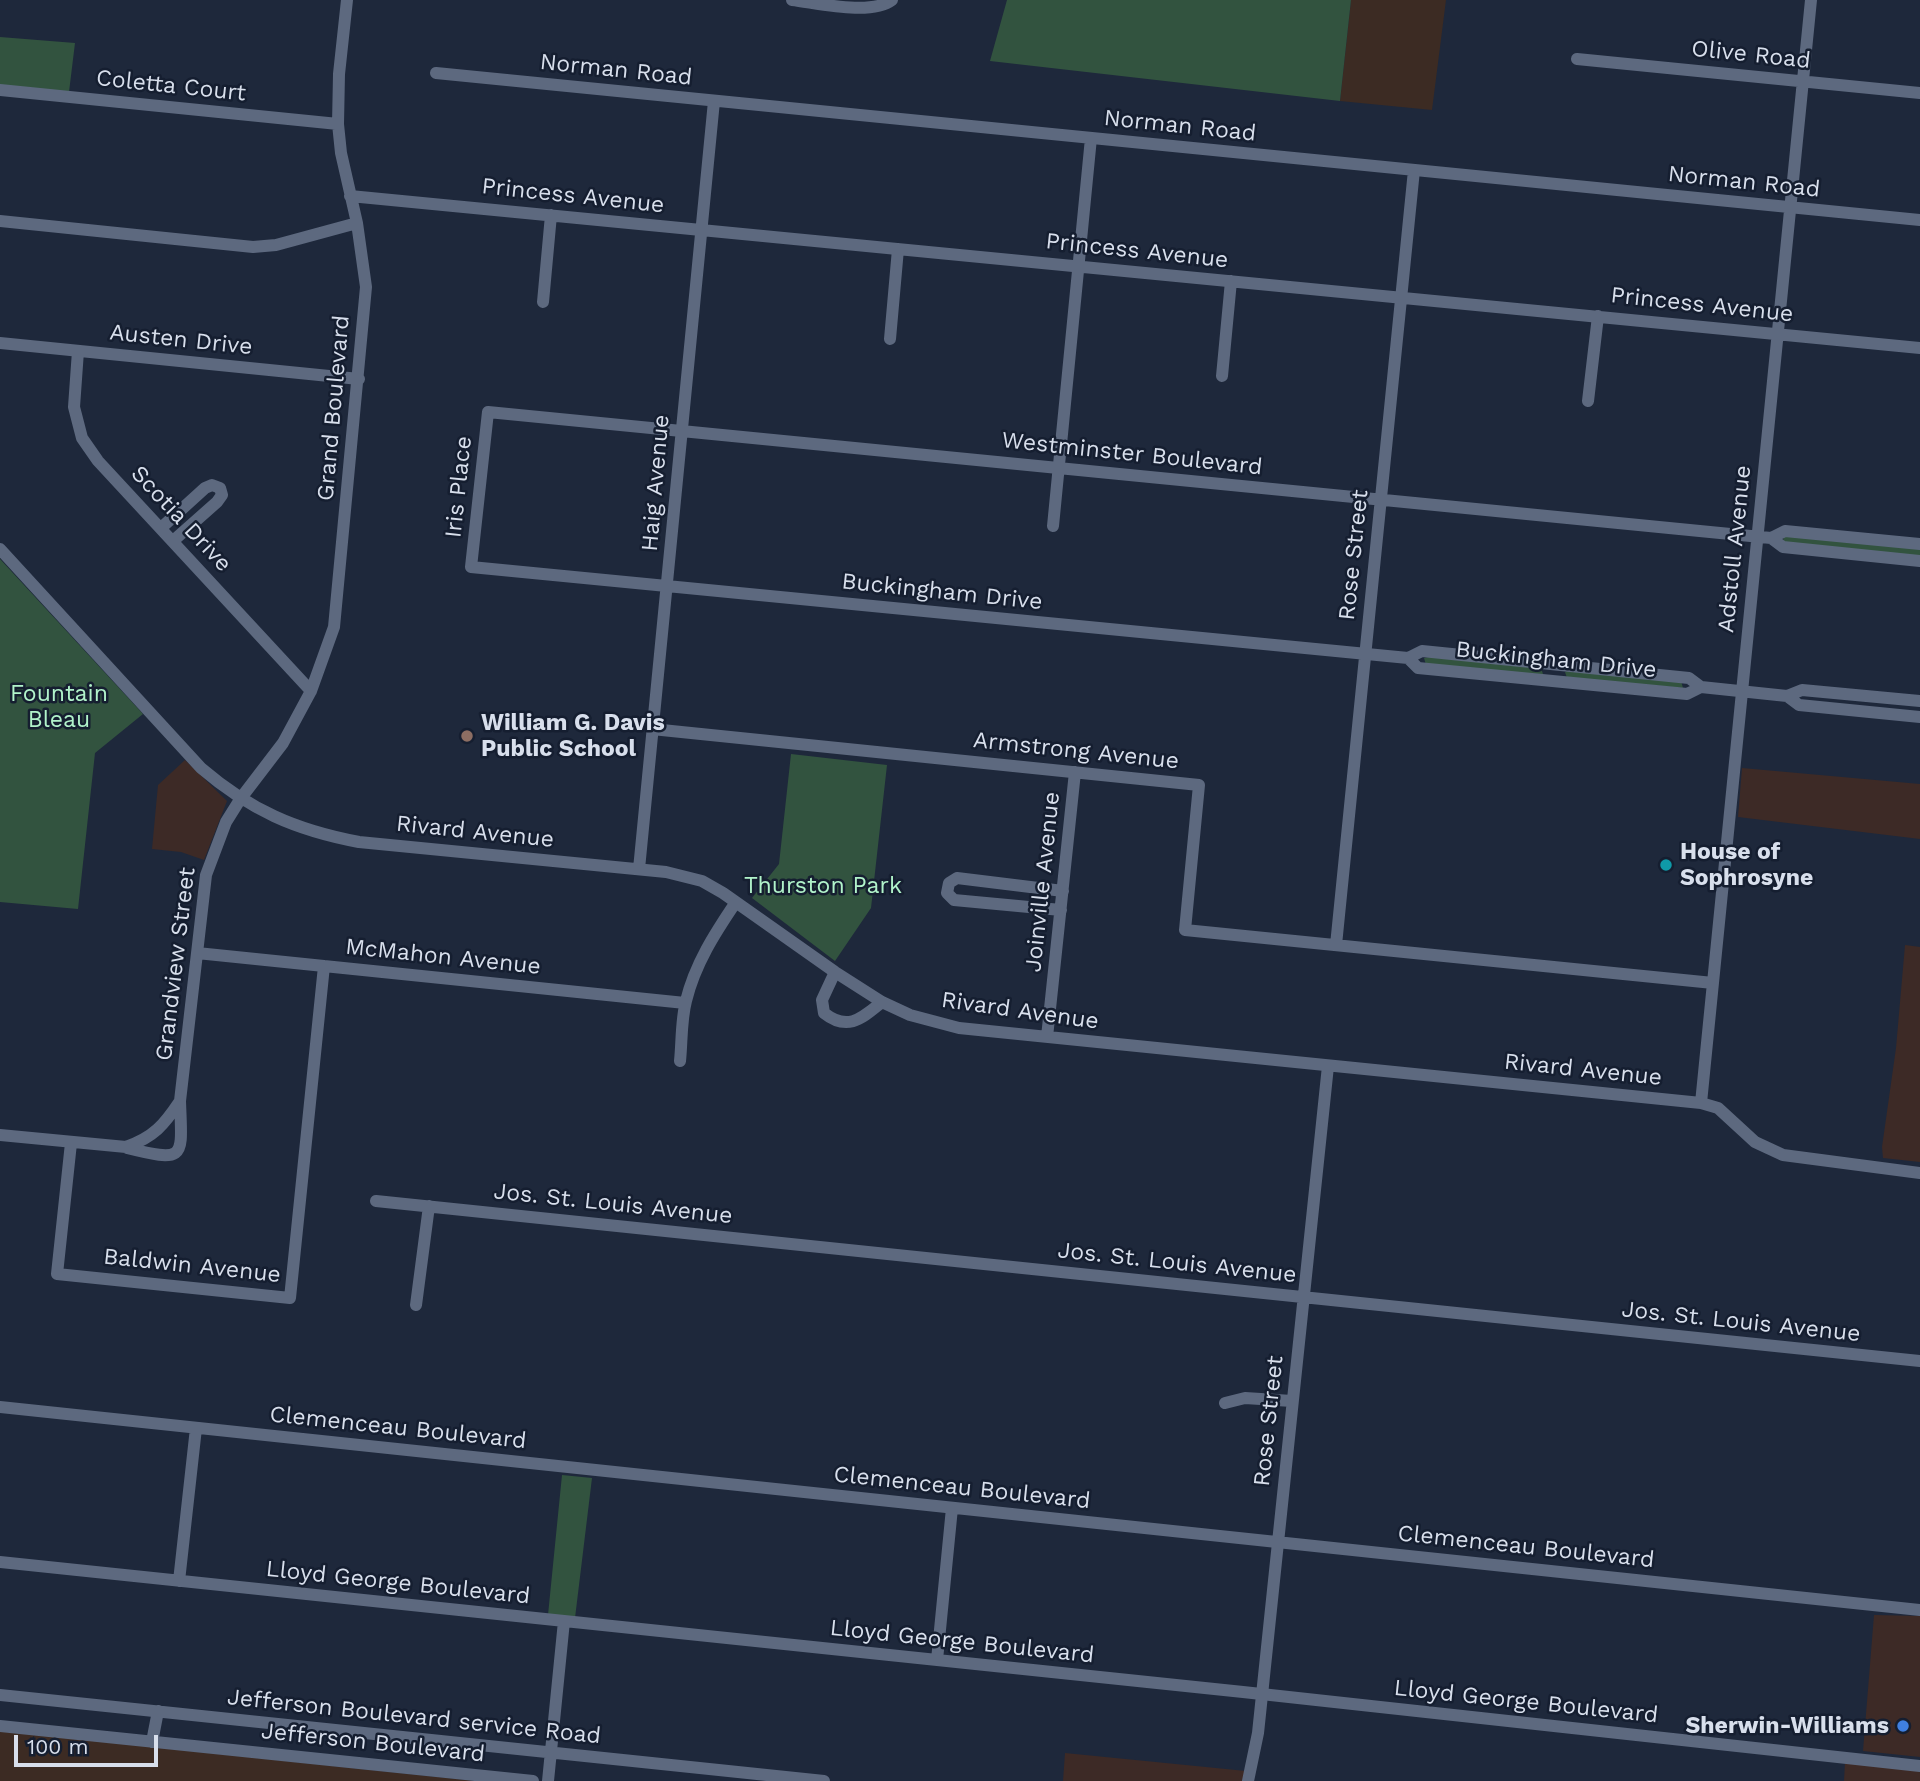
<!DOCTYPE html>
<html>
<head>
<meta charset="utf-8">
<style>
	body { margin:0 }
	#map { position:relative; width:1920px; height:1781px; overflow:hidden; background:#1e283b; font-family:"Work Sans",sans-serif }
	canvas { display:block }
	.scale { position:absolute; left:14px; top:1735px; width:144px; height:32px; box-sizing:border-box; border:4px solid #d8dfec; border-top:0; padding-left:9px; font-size:21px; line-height:24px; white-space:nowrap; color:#d8dfec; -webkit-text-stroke:5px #151e30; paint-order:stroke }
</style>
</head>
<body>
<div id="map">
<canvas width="1920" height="1781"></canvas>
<div class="scale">100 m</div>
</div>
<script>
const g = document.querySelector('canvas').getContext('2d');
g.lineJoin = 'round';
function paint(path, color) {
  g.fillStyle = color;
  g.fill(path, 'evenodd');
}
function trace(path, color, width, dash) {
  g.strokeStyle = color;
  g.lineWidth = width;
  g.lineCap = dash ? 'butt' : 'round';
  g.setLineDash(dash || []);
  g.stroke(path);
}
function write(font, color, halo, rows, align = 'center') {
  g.font = font + ' "Work Sans",sans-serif';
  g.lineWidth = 5;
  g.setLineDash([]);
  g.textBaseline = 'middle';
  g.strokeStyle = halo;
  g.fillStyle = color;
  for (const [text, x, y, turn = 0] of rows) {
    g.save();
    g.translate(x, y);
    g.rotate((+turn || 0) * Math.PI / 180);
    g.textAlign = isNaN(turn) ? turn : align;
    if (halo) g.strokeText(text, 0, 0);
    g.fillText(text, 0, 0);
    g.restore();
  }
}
const commercial = new Path2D(`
	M185,760L227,801L204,860L181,852L152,849L158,785Z
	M1742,768L1920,784V839L1738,817Z
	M1905,945L1920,947V1162L1883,1158L1882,1147L1896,1048Z
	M1874,1615L1920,1616V1757L1863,1751Z
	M1065,1753L1246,1771L1242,1781H1063Z
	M1845,1762L1920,1770V1781H1844Z`);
const industrial = new Path2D(`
	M1351,0H1446L1432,110L1340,101Z
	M0,1731L476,1781H0Z`);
const green = new Path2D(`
	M1007,0H1351L1340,101L990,61Z
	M0,37L75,43L69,92L0,85Z
	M1784,536L1920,548V557L1786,543L1783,541Z
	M0,559L143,714L95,753L78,909L0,902Z
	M1429,657L1541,668L1543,674L1539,676L1426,665L1424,658Z
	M1569,670L1681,681L1683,688L1567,678L1565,672Z
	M791,754L887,765L871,908L835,961L752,898L779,864Z
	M562,1475L592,1478L575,1618L548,1615Z`);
const minor = new Path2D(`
	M792,0C818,3 871,16 892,0
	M1577,59L1920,93
	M436,73L1920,220
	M0,90L338,124
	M350,196L1920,348
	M0,221L253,247L276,245L357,223
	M543,302L551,215
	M890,339L898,249
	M0,343L359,379
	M78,351L74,407L82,438L98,461L311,691
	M1222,376L1231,281
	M1588,401L1598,316
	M1053,526L1091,138
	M161,528L205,488L212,485L220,488L222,495L217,502L173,541
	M1771,538L1785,531L1920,544
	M0,549L201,768C250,810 295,830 359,842L666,872L702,881L723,893L835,972L882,1002L910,1015L959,1028L1701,1103L1718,1108L1755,1142L1783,1155L1920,1173
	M1920,561L1783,547L1771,538L488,412L471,567L1408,658L1422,651L1689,678L1701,687L1787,696L1802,690L1920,701
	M1408,658L1418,668L1687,694L1701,687
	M1787,696L1799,705L1920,717
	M652,729L1199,785L1185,930L1713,983
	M639,869L714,101
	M1061,910L954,900L947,893L949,883L957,878L1063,891
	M1336,945L1414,170
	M197,953L685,1003
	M835,972L822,1000L824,1013C848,1032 862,1018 882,1002
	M1047,1037L1075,772
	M680,1061C682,1042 681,1020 686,1001C695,964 715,933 736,902
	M1701,1103L1811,0
	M0,1135L126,1147C154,1137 164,1125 180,1101L206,875L226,822L241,798L283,743L311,691L334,627L366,287L357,223L341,153L338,124L339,74L347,0
	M71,1143L57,1274L290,1298L324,966
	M127,1148C187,1163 182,1158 180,1101
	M376,1201L1920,1361
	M416,1305L429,1206
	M1225,1403L1245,1398L1292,1401
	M0,1407L1920,1610
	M0,1562L1243,1692L1920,1766
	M179,1581L196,1428
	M937,1660L952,1508
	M0,1695L824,1781
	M0,1726L533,1781
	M152,1742L158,1711
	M548,1781L564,1621
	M1248,1781L1258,1733L1328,1066`);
const markers = [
	[467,736,7,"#8d6e63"],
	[1666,865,7,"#0f9aa8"],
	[1903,1726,7,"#3f7fe0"]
];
const streetNames = [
	["Olive Road",1751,55,6],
	["Norman Road",616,70,6],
	["Coletta Court",171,86,6],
	["Norman Road",1180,126,6],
	["Norman Road",1744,182,6],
	["Princess Avenue",573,196,6],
	["Princess Avenue",1137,251,6],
	["Princess Avenue",1702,305,6],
	["Austen Drive",181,340,6],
	["Grand Boulevard",334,408,-85],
	["Westminster Boulevard",1132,454,6],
	["Haig Avenue",656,483,-85],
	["Iris Place",459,487,-84],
	["Scotia Drive",181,519,47],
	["Adstoll Avenue",1735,549,-84],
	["Rose Street",1354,555,-84],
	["Buckingham Drive",942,592,6],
	["Buckingham Drive",1556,660,6],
	["Armstrong Avenue",1076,751,6],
	["Rivard Avenue",475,832,6],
	["Joinville Avenue",1043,882,-84],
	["McMahon Avenue",443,957,6],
	["Grandview Street",176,964,-83],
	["Rivard Avenue",1020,1011,8],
	["Rivard Avenue",1583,1070,6],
	["Jos. St. Louis Avenue",613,1204,6],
	["Jos. St. Louis Avenue",1177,1263,6],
	["Baldwin Avenue",192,1266,6],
	["Jos. St. Louis Avenue",1741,1322,6],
	["Rose Street",1269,1421,-84],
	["Clemenceau Boulevard",398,1428,6],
	["Clemenceau Boulevard",962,1488,6],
	["Clemenceau Boulevard",1526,1547,6],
	["Lloyd George Boulevard",398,1583,6],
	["Lloyd George Boulevard",962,1642,6],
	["Lloyd George Boulevard",1526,1702,6],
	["Jefferson Boulevard service Road",414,1717,6],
	["Jefferson Boulevard",373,1743,6]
];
const parkNames = [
	["Fountain",59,694],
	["Bleau",59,720],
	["Thurston Park",823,886]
];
const poiNames = [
	["William G. Davis",481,723],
	["Public School",481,749],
	["House of",1680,852],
	["Sophrosyne",1680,878],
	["Sherwin-Williams",1889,1726,"right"]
];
paint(commercial, '#3d2a26');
paint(industrial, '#3c2b23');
paint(green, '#32533f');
trace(minor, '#5d697f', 12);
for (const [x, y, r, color] of markers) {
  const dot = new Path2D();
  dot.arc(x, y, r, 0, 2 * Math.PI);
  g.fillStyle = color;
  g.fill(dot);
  trace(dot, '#151e30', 2.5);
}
write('23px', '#d8dfec', '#151e30', streetNames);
write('23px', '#b1f3ca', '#151e30', parkNames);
write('bold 23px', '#d8dfec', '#151e30', poiNames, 'left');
</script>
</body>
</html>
